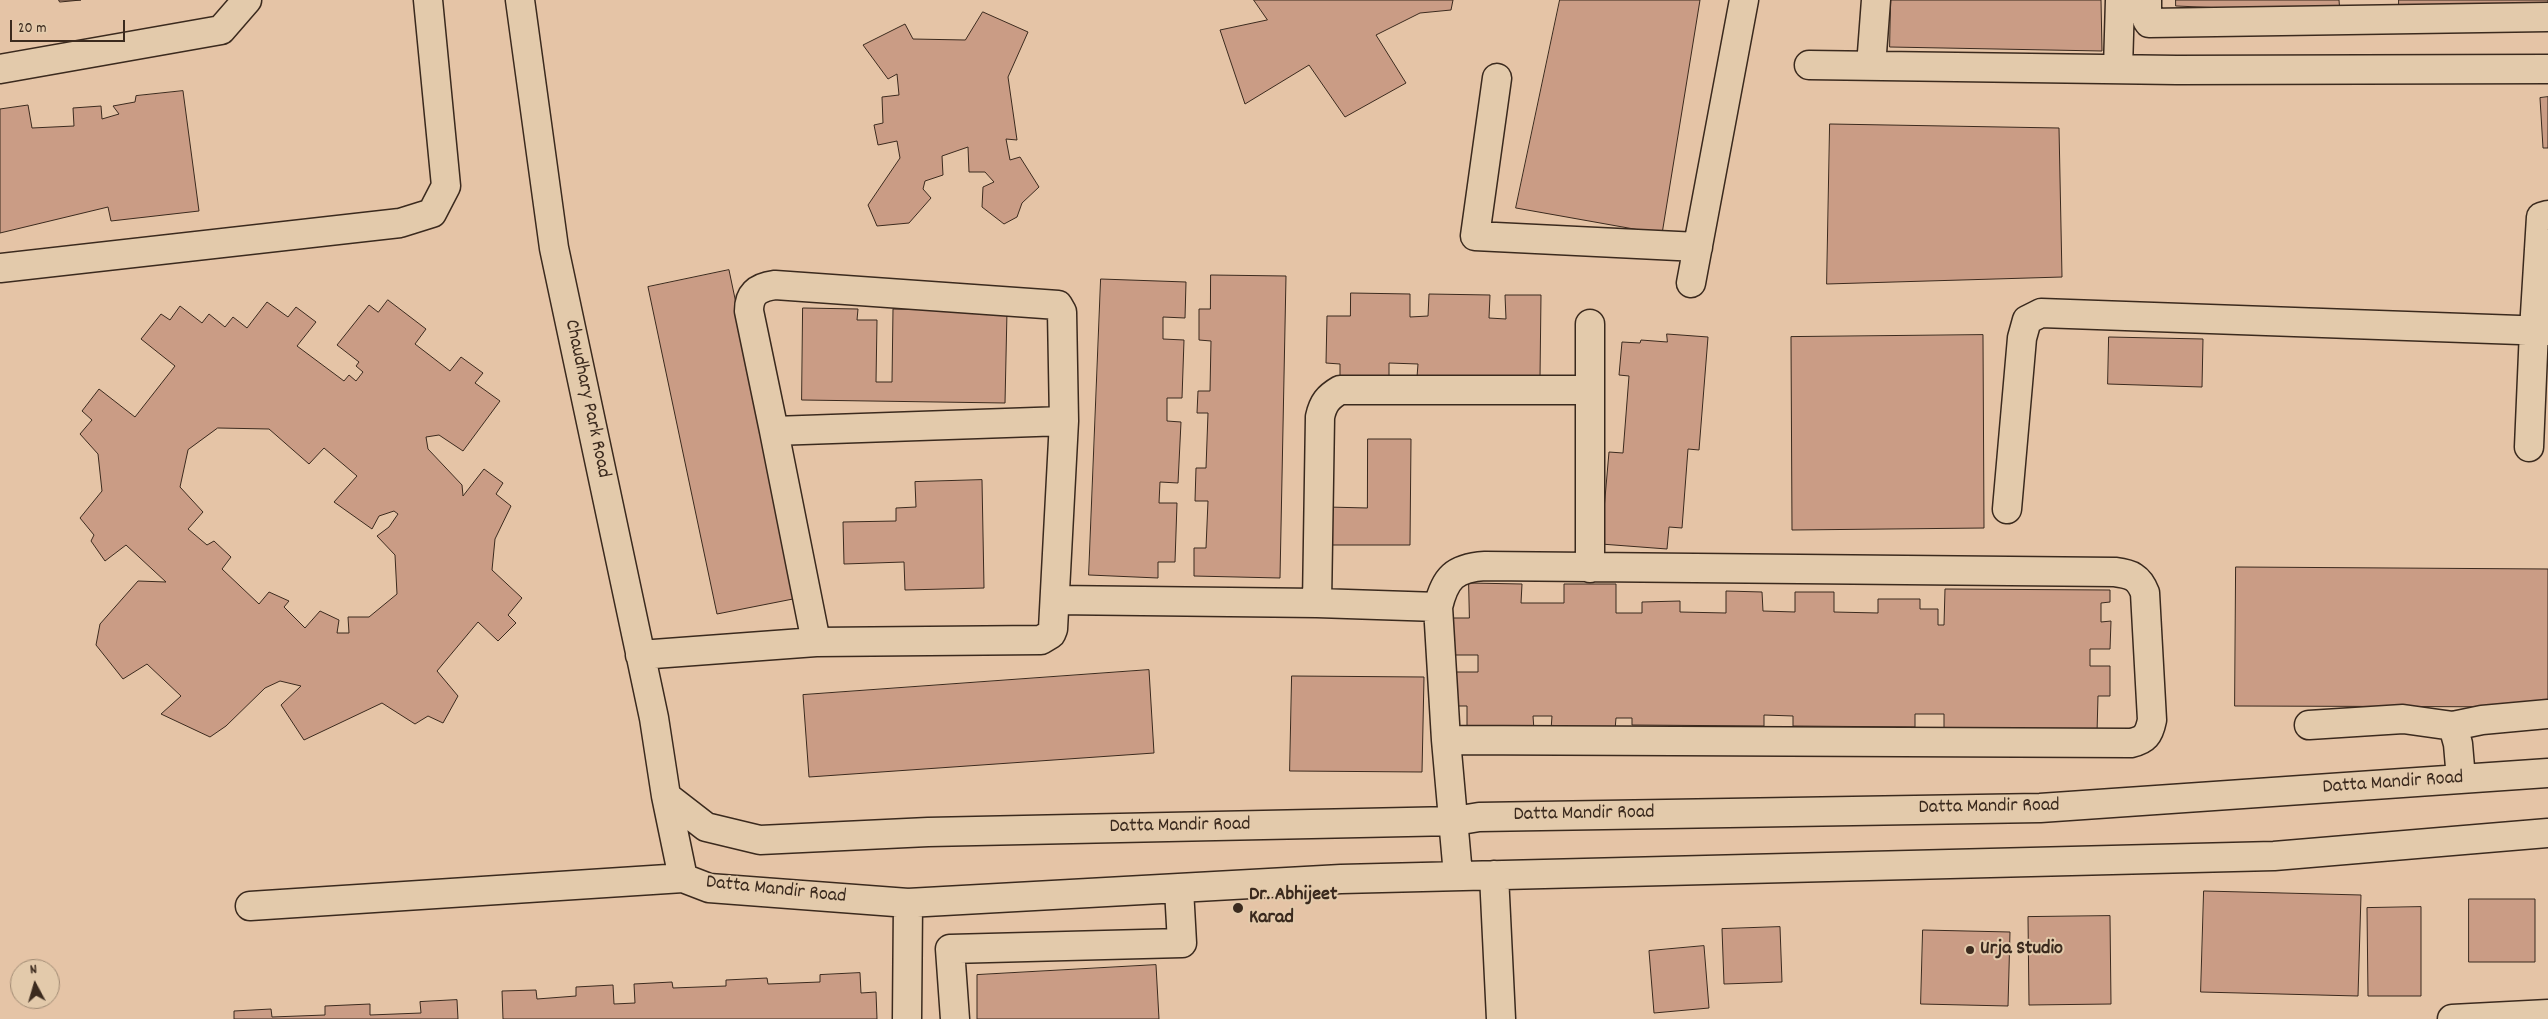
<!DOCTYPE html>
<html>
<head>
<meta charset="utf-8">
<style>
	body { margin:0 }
	#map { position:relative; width:2548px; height:1019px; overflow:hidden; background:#e5c4a6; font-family:Dekko,sans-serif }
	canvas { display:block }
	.north { position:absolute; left:10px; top:959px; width:50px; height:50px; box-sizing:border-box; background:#e3caab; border:1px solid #a08a73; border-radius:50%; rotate:354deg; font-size:14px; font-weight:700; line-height:20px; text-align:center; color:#3b2a1e }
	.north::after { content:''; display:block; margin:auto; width:18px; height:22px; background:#3b2a1e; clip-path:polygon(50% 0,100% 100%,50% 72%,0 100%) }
	.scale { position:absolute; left:10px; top:20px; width:115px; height:22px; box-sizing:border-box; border:2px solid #3b2a1e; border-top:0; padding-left:6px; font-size:15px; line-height:18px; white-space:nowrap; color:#3b2a1e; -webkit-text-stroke:4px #e3caab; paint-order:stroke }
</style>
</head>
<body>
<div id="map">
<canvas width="2548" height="1019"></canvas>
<div class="north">N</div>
<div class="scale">20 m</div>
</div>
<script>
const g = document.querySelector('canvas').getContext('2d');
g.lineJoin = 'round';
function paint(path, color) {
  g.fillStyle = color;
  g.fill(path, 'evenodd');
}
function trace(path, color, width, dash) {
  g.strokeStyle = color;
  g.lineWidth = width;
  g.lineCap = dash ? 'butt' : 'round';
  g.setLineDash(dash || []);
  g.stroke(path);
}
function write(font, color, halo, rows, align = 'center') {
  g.font = font + ' Dekko,sans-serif';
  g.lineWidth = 4;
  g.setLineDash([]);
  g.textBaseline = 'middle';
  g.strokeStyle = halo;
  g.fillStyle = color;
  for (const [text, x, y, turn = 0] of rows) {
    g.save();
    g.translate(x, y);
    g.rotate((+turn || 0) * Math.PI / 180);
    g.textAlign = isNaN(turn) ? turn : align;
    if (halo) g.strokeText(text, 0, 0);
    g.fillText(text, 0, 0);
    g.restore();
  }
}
const building = new Path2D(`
	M59,0H81L60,2Z
	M1254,0H1453L1451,10L1420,13L1376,35L1406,83L1345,117L1309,65L1245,104L1220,30L1267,20Z
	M1560,0H1700L1662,234L1516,208Z
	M1891,0H2101L2102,51L1890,47Z
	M2176,0H2339L2340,13L2176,6Z
	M2399,0H2548V9L2399,11Z
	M983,12L1028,32L1008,77L1017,140L1006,139L1010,160L1020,157L1039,187L1022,203L1017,217L1004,224L982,207L983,187L994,182L985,172H969L968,147L942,156L943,175L925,181L923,189L931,198L909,223L877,226L868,205L900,158L897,141L878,145L874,125L883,123L882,97L899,95L897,74L888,79L863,45L905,24L913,39L965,40Z
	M183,91L199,211L111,221L108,207L0,233V109L28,105L32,128L74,126L73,108L101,106L102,119L119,114L113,106L135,102L136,96Z
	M2548,97V148H2543L2540,98Z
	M1830,124L2059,128L2062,277L1827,284Z
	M729,270L798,598L717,614L648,287Z
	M1211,275L1286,276L1280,578L1194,576V548H1206L1208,501H1195L1196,468H1206L1208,413H1197L1198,391H1210L1211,341L1199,340V309H1210Z
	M1101,279L1186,282L1185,318L1163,317V339L1184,340L1182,398H1167V421L1181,422L1178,483L1160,482L1159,503H1177L1175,562H1158V578L1089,575Z
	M1351,293L1410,294V317L1428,316L1429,294L1490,295L1489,318L1506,319L1505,295H1541L1540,378L1417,377L1418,364L1389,363V377L1340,376V364L1326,363L1327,316H1350Z
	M388,300L426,329L415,344L450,371L461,357L483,373L475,383L500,401L463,451L439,435L426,437L428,449L462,485L463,496L484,469L503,483L496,494L511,506L495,539L492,570L522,598L508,615L516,623L498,641L478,622L437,671L458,696L443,723L428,716L415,724L382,703L304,740L281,705L301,686L280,681L265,688L226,726L210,737L161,714L181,696L147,664L123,679L96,645L100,624L138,581L166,582L126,545L105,561L91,541L94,535L80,518L102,491L98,454L80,434L92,420L82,411L99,389L135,417L175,366L141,339L161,314L170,320L180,306L202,323L209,314L225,327L233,317L247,328L267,302L288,317L296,307L316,322L297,346L344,381L349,375L356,381L363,372L356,366L359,362L337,345L369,305L378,312ZM218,428L269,429L309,464L324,448L357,476L334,502L372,529L379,516L394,511L398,514L389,527L377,536L395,555L397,594L369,617H348L349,633H337L339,620L320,611L305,628L284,607L289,601L269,592L259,604L222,569L231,557L214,541L207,545L188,529L203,512L180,487L188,450Z
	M803,308L858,309L857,320H877L876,382H892L893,309L1007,311L1005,403L802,400Z
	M1667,334L1708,337L1699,450L1688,449L1682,528L1669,527L1667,549L1601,544L1609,452L1623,453L1629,376L1619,375L1622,342L1640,343L1641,340L1667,342Z
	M1983,335L1984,528L1792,530L1791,337Z
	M2109,337L2203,339L2202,387L2108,384Z
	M1368,439H1411L1410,545H1327V507L1367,508Z
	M982,480L984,588L905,590L904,562L844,564L843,522L896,521V508L916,507L915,482Z
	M2236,567L2548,569V707L2235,706Z
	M1469,583L1522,584L1521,603H1564V584H1616V613H1642V602L1680,601V612L1726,613V591L1762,592L1763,611L1795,612V592H1834V612L1878,613V599H1920V609H1938V625H1944L1945,589L2110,590V602L2101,603V622L2111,621L2110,649H2090V666H2110V696H2098L2097,733L1944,732V714H1915V727L1793,726V716L1764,715V726L1632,725V718H1616L1615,730H1551L1552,716H1533L1534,730L1467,729V706H1448V672H1478V655H1448L1449,618H1469Z
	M1149,670L1154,753L809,777L803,695Z
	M1292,676L1424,677L1422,772L1290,771Z
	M2204,891L2361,895L2358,996L2201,992Z
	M2469,899H2535V962H2469Z
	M2421,907V996H2368L2367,908Z
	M2110,916L2111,1004L2029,1005L2028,917Z
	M1780,927L1782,982L1724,984L1722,929Z
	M1923,930L2010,932L2008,1006L1921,1004Z
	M1704,946L1709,1008L1654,1013L1649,951Z
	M1156,965L1159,1019H977V975Z
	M860,973L861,993L876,992L877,1019H503L502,991L536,990L537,999L576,996V987L613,985L614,1004L635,1003L634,984L672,982L673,988L726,986V980L767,978L768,984L820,982V975Z
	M457,1000L458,1019H234V1011L271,1009L272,1017L325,1015V1006L370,1004V1015L421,1013L420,1002Z`);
const minor = new Path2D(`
	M520,0L554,248L654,718L666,796L683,878L709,888L908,903L1341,879L2274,856L2548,833
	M2147,0V20L2149,23L2548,17
	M1809,65L2177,70L2548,69
	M1871,66L1876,0
	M0,69L221,30L247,0
	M2118,69L2120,0
	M1497,78L1475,236L1698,247
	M0,268L400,223L432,213L446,186L428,0
	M1691,283L1744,0
	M774,431L816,642
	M2529,447L2534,330L2541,217L2548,215
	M2007,509L2022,338L2027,320L2041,313L2548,331
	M1590,568V324
	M1055,600L1317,603L1320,417C1323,403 1328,397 1340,390H1589
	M1317,603L1438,607C1445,578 1454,568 1485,566L2115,572C2131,574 2139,577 2145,593L2152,720C2149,735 2145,740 2131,743L1446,740L1438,607
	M640,655L816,642L1041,640L1051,634L1053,629L1064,421L774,431L749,311C749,293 759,287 775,285L1058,305L1062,312L1064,421
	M2309,725L2403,719L2453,726L2458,744L2461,779
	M2453,726L2482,720L2548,714
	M1446,740L1458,875
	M666,796L706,827L760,840L928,832L1455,821L1479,817L2040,808L2548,773
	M1494,875L1501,1019
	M250,906L683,878
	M907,1019L908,903
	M955,1019L950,949L1182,943L1179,889
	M2452,1019L2548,1014`);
const markers = [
	[1238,908,6,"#3b2a1e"],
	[1970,950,5,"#3b2a1e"]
];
const streetNames = [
	["Chaudhary Park Road",586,399,78],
	["Datta Mandir Road",2393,784,-4],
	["Datta Mandir Road",1989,808,-1],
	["Datta Mandir Road",1584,815,-1],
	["Datta Mandir Road",1180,827,-1],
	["Datta Mandir Road",776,891,6]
];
const poiNames = [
	["Dr. Abhijeet",1249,896],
	["Karad",1249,919],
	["Urja Studio",1980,950]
];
paint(building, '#ca9c85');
trace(building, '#3b2a1e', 1);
trace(minor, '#3b2a1e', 31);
trace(minor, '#e3caab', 28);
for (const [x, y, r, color] of markers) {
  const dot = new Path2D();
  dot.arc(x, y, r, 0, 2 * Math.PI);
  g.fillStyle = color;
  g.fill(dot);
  trace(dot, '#e3caab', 2);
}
write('20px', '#3b2a1e', '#e3caab', streetNames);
write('bold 20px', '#3b2a1e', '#e3caab', poiNames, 'left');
</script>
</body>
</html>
